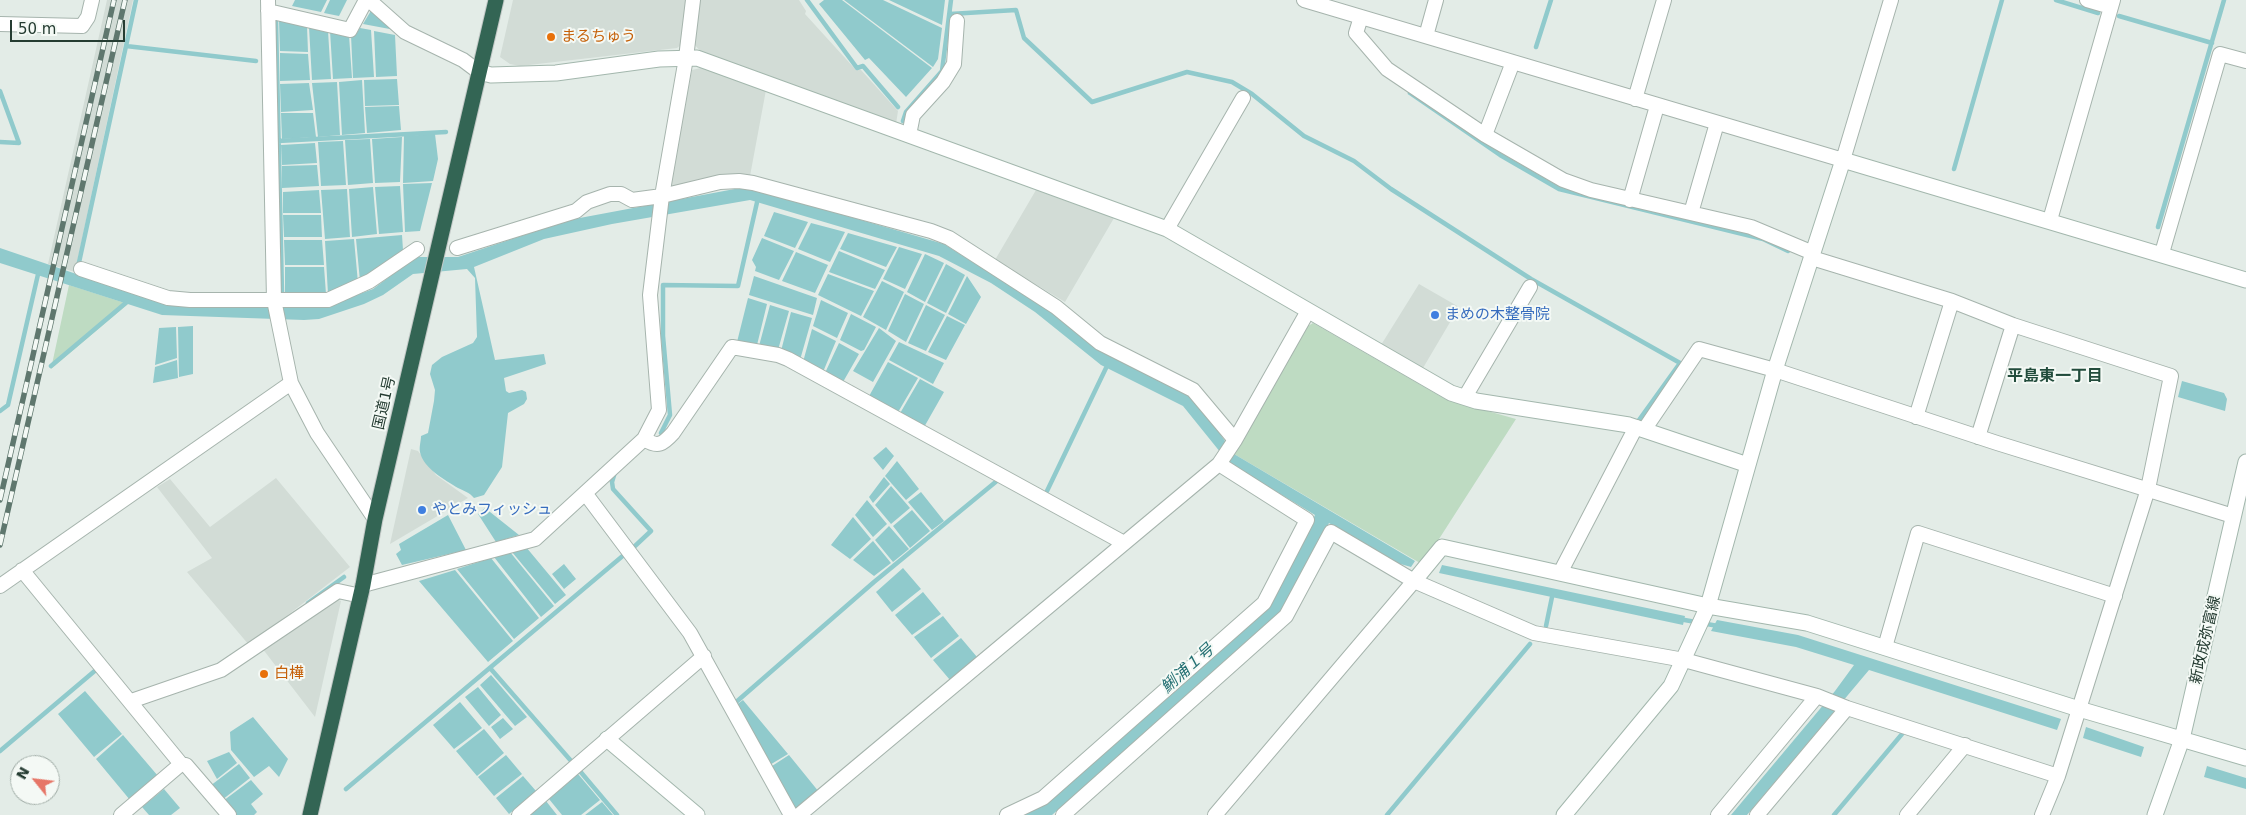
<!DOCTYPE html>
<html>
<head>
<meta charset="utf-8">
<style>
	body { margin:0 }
	#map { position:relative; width:2246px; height:815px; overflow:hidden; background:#e3ece7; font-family:"DejaVu Sans",sans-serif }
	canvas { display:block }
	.north { position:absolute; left:10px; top:755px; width:50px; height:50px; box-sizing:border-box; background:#f4f9f5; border:1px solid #a1ada7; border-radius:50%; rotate:299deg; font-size:14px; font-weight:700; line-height:20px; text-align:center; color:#253c32 }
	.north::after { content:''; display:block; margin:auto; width:18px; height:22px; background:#e67667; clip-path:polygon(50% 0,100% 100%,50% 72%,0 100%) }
	.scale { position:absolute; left:10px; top:20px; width:115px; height:22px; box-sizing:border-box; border:2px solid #253c32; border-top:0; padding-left:6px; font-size:15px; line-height:18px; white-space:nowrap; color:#253c32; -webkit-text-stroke:4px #f4f9f5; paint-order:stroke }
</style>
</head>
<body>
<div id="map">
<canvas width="2246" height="815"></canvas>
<div class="north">N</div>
<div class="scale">50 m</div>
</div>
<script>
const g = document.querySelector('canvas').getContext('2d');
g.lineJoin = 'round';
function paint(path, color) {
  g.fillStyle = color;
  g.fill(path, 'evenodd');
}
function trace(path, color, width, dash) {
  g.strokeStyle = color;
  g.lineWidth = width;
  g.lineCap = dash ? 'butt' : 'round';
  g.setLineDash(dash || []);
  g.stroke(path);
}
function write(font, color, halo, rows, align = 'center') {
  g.font = font + ' "DejaVu Sans","Noto Sans JP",sans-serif';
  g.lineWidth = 4;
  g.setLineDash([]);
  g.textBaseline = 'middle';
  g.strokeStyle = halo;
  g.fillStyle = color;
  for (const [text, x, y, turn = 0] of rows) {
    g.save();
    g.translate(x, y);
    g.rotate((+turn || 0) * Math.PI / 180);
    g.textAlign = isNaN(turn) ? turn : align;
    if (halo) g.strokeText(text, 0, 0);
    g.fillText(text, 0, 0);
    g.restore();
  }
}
const built = new Path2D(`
	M107,0H133L75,272L48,264Z
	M513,0H688L682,44L677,48L520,66L510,64L500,57Z
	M699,0H799L806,11L805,14L856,70H861L898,111L896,124L702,53L694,44Z
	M705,67L766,90L750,176L668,191L692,70Z
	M1036,190L1114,218L1065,302L995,260Z
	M1419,284L1459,307L1423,368L1381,345Z
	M411,449L418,451L436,475L468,498L390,544Z
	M276,478L350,567L249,645L187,572L212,558L157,487L170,479L210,527Z
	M334,598L341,601L315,717L262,648Z`);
const green = new Path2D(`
	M69,285L128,304L51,369Z
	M1313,323L1445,399L1516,419L1439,539L1420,563L1234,454L1308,326Z`);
const water = new Path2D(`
	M295,0H327L321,12L292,6Z
	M330,0H347L339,16L324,13Z
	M824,0H842L932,68L906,97L869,58L865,60L819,4Z
	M844,0H883L942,28L938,59L933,67Z
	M889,0H945L942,25Z
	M372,9L383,22L395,30L363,24Z
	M279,20L307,26L308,52L280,51Z
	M309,27L328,31L331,79L312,80Z
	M360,28L371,30L374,77L353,78L351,35L355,36Z
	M330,31L349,35L352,78L333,79Z
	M374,31L395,35L397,76L376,77Z
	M280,53L308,54L310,80L280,81Z
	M397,79L399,105L365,106L364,80Z
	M362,80L365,133L342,135L339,82Z
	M337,82L340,135L318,137L312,83Z
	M309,83L313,110L281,112L280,84Z
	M399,106L401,130L367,133L365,107Z
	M313,113L316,137L282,139L281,113Z
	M435,134L438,159L433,181L403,183L404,136Z
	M402,137L400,182L375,183L372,139Z
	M370,139L373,183L348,185L345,140Z
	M343,141L346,185L321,186L318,142Z
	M315,143L317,163L282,165L281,145Z
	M317,165L319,186L282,188V166Z
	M432,183L420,231L405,232L403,184Z
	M400,186L403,232L379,234L375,187Z
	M373,187L377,234L352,237L349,189Z
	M740,188H751L944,244L1055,314L1098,348L1189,396L1209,418L1234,454L1415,561L1411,567L1397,563L1329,523L1280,613L1052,815H1022L1270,606L1315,515L1229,463L1183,406L1101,365L1035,312L991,283L939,256L750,200L612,224L544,239L474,267L495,360L544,354L546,364L504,378L506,391L509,393L522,390L526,392L527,399L524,404L508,413L502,467L484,495L474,498C469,492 464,491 458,488C445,480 423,468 420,452C419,447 421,441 421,436L428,433L434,401L435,390L430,374L432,365L442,357L473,343L477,337L475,278L467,269L413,274L383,295L364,304L319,319L304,320L162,315L0,263V248L141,296L305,308L332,304L373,289L416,257H458L569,220Z
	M347,189L350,237L325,239L321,190Z
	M319,190L321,213H283V192Z
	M774,212L808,222L795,248L764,236Z
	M283,215H321L322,237H284Z
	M811,223L845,232L830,262L798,249Z
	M848,233L897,247L886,267L840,249Z
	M402,235L403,250L360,281L356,239Z
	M762,238L794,251L779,280L755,271L756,267L752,260Z
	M354,239L358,283L328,294L325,241Z
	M284,240H322L324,265H285Z
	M899,247L922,254L905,289L883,279Z
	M839,251L885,270L875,289L829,272Z
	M796,252L828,265L815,293L782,281Z
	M925,254L944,263L925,302L907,292Z
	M946,264L965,275L946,313L927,303Z
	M285,267H324L326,294L285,293Z
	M828,274L874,291L861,316L818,295Z
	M754,276L817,298L813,315L749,295Z
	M967,276L981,297L966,324L948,314Z
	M882,281L904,292L886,330L863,317Z
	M905,294L924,304L906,342L888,331Z
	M748,298L767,304L757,345L737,342Z
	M821,300L848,313L837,338L813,326Z
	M770,305L789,311L778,350L759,346Z
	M926,305L945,315L926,351L908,343Z
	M791,312L812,318L800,360L781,351Z
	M851,314L876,327L864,350L861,351L840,340Z
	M947,316L965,325L946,360L928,352Z
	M193,326V374L179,377L178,327Z
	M176,327L177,358L155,365L159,328Z
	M879,328L896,341L873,382L853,371Z
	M812,329L836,341L823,372L803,362Z
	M899,342L944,363L933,384L889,360Z
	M839,343L859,354L843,382L825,373Z
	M177,360L178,378L153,383L155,367Z
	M888,362L918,378L897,414L868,398Z
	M920,379L944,392L923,429L899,415Z
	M2182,381L2224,393L2227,399L2225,411L2178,397Z
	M886,447L894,456L883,470L873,458Z
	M897,461L919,489L906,500L885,476Z
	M884,477L890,484L873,503L869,497Z
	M891,486L910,508L891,524L875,505Z
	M921,492L944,521L932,530L908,502Z
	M867,500L887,524L873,537L855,515Z
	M485,508L519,535L496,542L478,514Z
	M912,510L930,531L910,548L893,526Z
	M448,515L466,550L402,565L396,554L401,550L399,544Z
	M853,517L871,539L850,559L831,545Z
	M889,526L909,549L893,562L875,540Z
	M873,541L891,563L874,576L853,560Z
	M526,547L566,595L555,604L512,552Z
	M510,552L554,606L541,617L494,557Z
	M491,558L539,618L514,639L457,569Z
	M564,564L576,579L564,589L552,574Z
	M1442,565L1685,616L1683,625L1439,573Z
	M903,568L921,589L892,612L876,592Z
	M455,570L513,641L488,662L419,581Z
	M923,592L941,614L912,635L895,615Z
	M943,616L959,636L931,658L914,637Z
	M1717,620L1798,635L2061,719L2057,730L1869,670L1747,815H1731L1835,691L1854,665L1796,647L1711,631Z
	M961,638L977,657L950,680L933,660Z
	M491,675L527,717L515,726L480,685Z
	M478,687L501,715L489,726L465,697Z
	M85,691L122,734L94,757L58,714Z
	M743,700L788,754L768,766L735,706Z
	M460,702L482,728L454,749L433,725Z
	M253,717L288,759L279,777L269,766L254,777L231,750L230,732Z
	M503,718L513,729L500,739L491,727Z
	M2086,727L2144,747L2141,757L2083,738Z
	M484,729L504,753L477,776L456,751Z
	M123,735L158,776L130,800L96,759Z
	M229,752L237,763L217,779L207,761Z
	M506,755L522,774L494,796L478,777Z
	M789,755L819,792L797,810L791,808L769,768Z
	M239,764L250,778L222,800L210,786Z
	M2207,766L2246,778V789L2204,777Z
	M578,774L600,800L581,815H562L549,799Z
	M523,776L536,791L509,814L496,798Z
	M251,780L263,794L251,804L257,812L254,815H236L223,801Z
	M164,789L180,808L171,815H149L142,807Z
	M546,801L557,815H530L546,802Z
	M602,802L613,815H585Z`);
const stream = new Path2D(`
	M807,0L857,68L863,66L898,107
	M2056,0L2098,13
	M950,14L1016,10L1024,38L1092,102L1187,72L1232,82L1252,94L1304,136L1354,161L1391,189L1531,279L1680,363L1639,420
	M2119,16L2212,43
	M276,22L282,293
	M126,46L256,61
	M1536,47L1551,0
	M0,91L19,143L0,142
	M1410,93L1500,155L1559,189L1763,239L1788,251
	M903,121L906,112L942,71L951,0
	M278,141L446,132
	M1954,169L2002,0
	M2158,227L2224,0
	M78,267L136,0
	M51,366L128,301
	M0,411L8,405L39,270
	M661,433L670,415L663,336V285L738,286L758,198
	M615,472L612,482L613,489L651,531L635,546
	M1047,491L1106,368
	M308,603L344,577
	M1679,619L1718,626
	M1546,626L1552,597
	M490,668L572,762
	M735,703L874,582L998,480
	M0,751L97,669L98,670
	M579,770L617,815
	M346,789L625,554
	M1387,815L1530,644
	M1834,815L1902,734`);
const street = new Path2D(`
	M268,0L274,300L291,383L317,433L375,519
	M369,0L405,32L463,60L479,72
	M1304,0L1843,160L1891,0
	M2087,0L2111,7
	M268,11L350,30L366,0
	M1361,17L1356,33L1387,69L1485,135L1563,180L1591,190L1751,227L1813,253
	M0,24L82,26L88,17L92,0
	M1426,36L1436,0
	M1635,99L1664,0
	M909,135L913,115L943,82L954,64L957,21
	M1485,135L1513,62
	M1630,200L1657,106
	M1691,213L1717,123
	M2050,220L2113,0
	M1167,229L1243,98
	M457,248L576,211L587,202L610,194H621L632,200L662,196L720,182L739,181L753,183L931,231L949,238L1056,307L1100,343L1193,390L1235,440
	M2162,253L2220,54L2246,61
	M1812,258L1952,301L2013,325L2171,376L2148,489L2058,776L2042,815
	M81,269L168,298L190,300H328L370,281L417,249
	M1465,397L1530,287
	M1916,417L1952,301
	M1644,430L1699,349L1775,370L1997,443L2233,516
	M1978,437L2013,325
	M644,439C658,448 663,444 673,433L732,347L778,355L788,359L1124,543
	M585,493L690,633L791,815
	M22,570L181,764L186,765L229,815
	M1560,573L1636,427
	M363,585L535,539L644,439L659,410L650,295L662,196L686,58L693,0
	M0,586L291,383
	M1885,647L1918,533L2115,596
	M131,701L221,670L338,591L361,596
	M121,815L181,764
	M519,815L704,656
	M799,815L1219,464L1235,440L1308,311
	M1007,815L1043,798L1264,603L1307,520L1219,464
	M1063,815L1286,616L1331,532L1414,581L1534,633L1684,660L1817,696L1847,708L2058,776
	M1215,815L1414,581
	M1718,815L1817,696
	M1757,815L1847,708
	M1907,815L1965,745`);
const secondary = new Path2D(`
	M479,72L491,75L556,73L659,59L697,58L1167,229L1451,393L1476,401L1629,425L1748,465
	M1414,581L1442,547L1708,606L1807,623L2079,709L2246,758
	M607,739L697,815
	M1564,815L1671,686L1708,606L1775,370L1843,160L2246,280
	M2155,815L2182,739L2246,462`);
const highway = new Path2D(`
	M310,815L363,585L375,519L496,0`);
const rail = new Path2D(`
	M0,500L114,0
	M0,545L125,0`);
const markers = [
	[551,37,5,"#e8710a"],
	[1435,315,5,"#3f7fe0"],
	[422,510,5,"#3f7fe0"],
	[264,674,5,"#e8710a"]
];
const foodNames = [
	["まるちゅう",561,37],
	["白樺",274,674]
];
const shopNames = [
	["まめの木整骨院",1445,315],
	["やとみフィッシュ",432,510]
];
const streetNames = [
	["国道1号",385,403,-77],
	["新政成弥富線",2206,640,-77]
];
const neighbourhoodNames = [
	["平島東一丁目",2055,377]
];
const waterNames = [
	["鯏浦１号",1188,669,-42]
];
paint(built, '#d2dcd6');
paint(green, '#bedbc2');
paint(water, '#90cacc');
trace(stream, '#90cacc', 4.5);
trace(street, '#a6b4ad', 16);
trace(secondary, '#a3b7ad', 17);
trace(highway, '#c2c8c6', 17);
trace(street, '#fff', 14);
trace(secondary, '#fff', 15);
trace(highway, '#336554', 15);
trace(rail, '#5f776e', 5.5);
trace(rail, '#f4f9f5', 4, [11]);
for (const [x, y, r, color] of markers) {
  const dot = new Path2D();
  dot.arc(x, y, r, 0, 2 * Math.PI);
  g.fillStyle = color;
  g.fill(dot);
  trace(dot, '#f4f9f5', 2);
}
write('15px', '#c56008', '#f4f9f5', foodNames, 'left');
write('15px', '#366cbe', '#f4f9f5', shopNames, 'left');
write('15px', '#253c32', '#f4f9f5', streetNames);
write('bold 16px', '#224c3c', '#f4f9f5', neighbourhoodNames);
write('italic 16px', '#247073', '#f4f9f5', waterNames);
</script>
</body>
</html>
